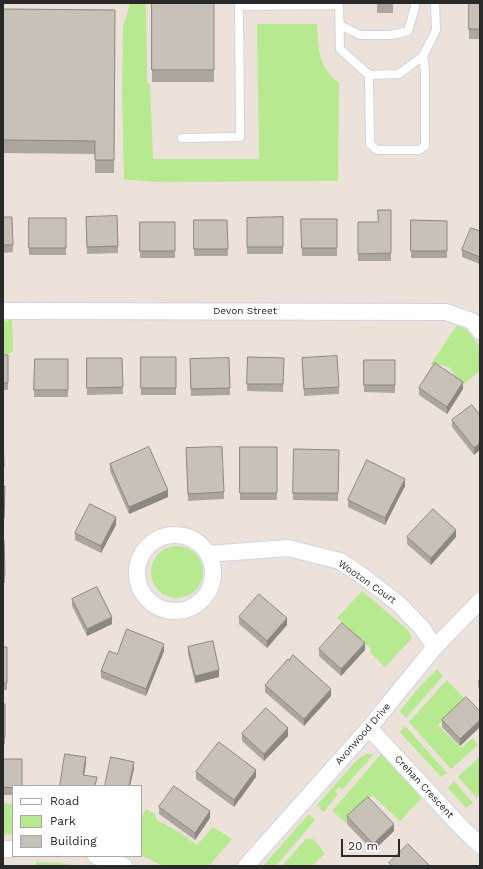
<!DOCTYPE html>
<html>
<head>
<meta charset="utf-8">
<style>
	body { margin:0 }
	#map { position:relative; width:483px; height:869px; overflow:hidden; background:#ede2d9; font-family:"Work Sans",sans-serif }
	canvas { display:block }
	.frame { position:absolute; inset:0; border:4px solid #292929; pointer-events:none }
	.legend { position:absolute; left:12px; top:785px; width:130px; height:72px; box-sizing:border-box; background:#fff; border:1px solid #a9a9a9; margin:0; padding:5px 7px; list-style:none; font-size:12px; color:#292929 }
	.legend li { display:flex; align-items:center; gap:8px; height:20px }
	.legend b { width:20px; border:1px solid #a9a9a9 }
	.scale { position:absolute; left:341px; top:839px; width:59px; height:18px; box-sizing:border-box; border:2px solid #292929; border-top:0; padding-left:5px; font-size:12px; line-height:14px; white-space:nowrap; color:#292929; -webkit-text-stroke:3px #fff; paint-order:stroke }
</style>
</head>
<body>
<div id="map">
<canvas width="483" height="869"></canvas>
<div class="frame"></div>
<ul class="legend">
<li><b style="height:5px;background:#fff"></b>Road</li>
<li><b style="height:11px;background:#b6e990"></b>Park</li>
<li><b style="height:11px;background:#c7c1b8"></b>Building</li>
</ul>
<div class="scale">20 m</div>
</div>
<script>
const g = document.querySelector('canvas').getContext('2d');
g.lineJoin = 'round';
function paint(path, color) {
  g.fillStyle = color;
  g.fill(path, 'evenodd');
}
function trace(path, color, width, dash) {
  g.strokeStyle = color;
  g.lineWidth = width;
  g.lineCap = dash ? 'butt' : 'round';
  g.setLineDash(dash || []);
  g.stroke(path);
}
function write(font, color, halo, rows, align = 'center') {
  g.font = font + ' "Work Sans",sans-serif';
  g.lineWidth = 3;
  g.setLineDash([]);
  g.textBaseline = 'middle';
  g.strokeStyle = halo;
  g.fillStyle = color;
  for (const [text, x, y, turn = 0] of rows) {
    g.save();
    g.translate(x, y);
    g.rotate((+turn || 0) * Math.PI / 180);
    g.textAlign = isNaN(turn) ? turn : align;
    if (halo) g.strokeText(text, 0, 0);
    g.fillText(text, 0, 0);
    g.restore();
  }
}
const green = new Path2D(`
	M129,3H146L147,83L150,84L153,159H259L257,24H317C319,51 317,65 339,83L338,181L155,182L124,179L122,93L123,27C125,19 129,11 129,3Z
	M12,320L13,351L5,356H3V321Z
	M457,325L467,330L480,347V371L464,384L455,378C451,363 444,366 431,364Z
	M151 572a26 26 0 1 1 52 0a26 26 0 1 1-52 0Z
	M362,591L408,630L412,638L385,667L370,652L371,649L337,618Z
	M437,669L443,676L406,718L400,711L416,691Z
	M447,680L466,700L438,725L461,748L473,738L478,745L451,769L409,722Z
	M404,727L407,728L447,773L441,777L400,732Z
	M366,754H374L342,790L339,787L335,791L338,794L324,812L317,805L357,760Z
	M381,754C396,766 411,783 421,799L400,821L372,795L346,823L332,811Z
	M480,756V794L477,798L458,777Z
	M454,781L473,803L466,808L448,788Z
	M3,803L13,804V835L3,834Z
	M146,809L155,814L157,820L179,832L197,845L213,827L232,839L209,866H163L141,855V818Z
	M309,814L315,820L276,866H263Z
	M306,839H313L325,853L312,866H282Z
	M36,862L60,863L78,866H36Z`);
const lane = new Path2D(`
	M339,3L340,49L369,75L399,74L423,56L436,30L435,3
	M239,6L339,5
	M340,25L360,35H391L408,31L415,7V3
	M369,75L370,144L377,150H419L425,146V70L423,56
	M182,138L240,137L239,3`);
const street = new Path2D(`
	M3,311L446,312L472,321L480,331
	M137 573a38 38 0 1 1 76 0a38 38 0 1 1-76 0Z
	M208,554L288,548L340,561L364,577L400,605L422,628L435,647
	M369,728L463,829L480,845
	M3,849H13
	M96,856L124,866
	M246,866L369,728L435,647L480,601`);
const wall = new Path2D(`
	M152,3H214V82H152Z
	M377,3H393V13H377Z
	M469,3H480V39H469Z
	M3,9L115,10L114,173H95V154L3,153Z
	M391,210V261H358V222H378Z
	M3,217L13,245V252L3,253Z
	M283,217V254H247V218Z
	M29,218H66V255H29Z
	M301,219H337V256H302Z
	M194,220H227L228,256H194Z
	M411,220L447,221V258H411Z
	M140,222H175V258H140Z
	M86,225L118,246V253L87,254Z
	M480,231V264L462,257V250Z
	M3,355H8V390H3Z
	M141,357H176V395H141Z
	M248,357L284,358L283,392L247,391Z
	M87,358H122L123,394L87,395Z
	M229,358L230,395L191,396L190,366Z
	M302,358L339,387V394L304,396Z
	M35,359H68V397H34Z
	M364,360H395V393L364,392Z
	M419,388L463,389L447,414L419,395Z
	M480,415L474,455L452,427V420Z
	M3,431L4,473H3Z
	M240,447H277V500H240Z
	M186,448L224,492V499L188,501Z
	M294,449L339,450L338,501L293,500Z
	M110,464L168,497L129,514L110,471Z
	M3,486H5L4,526H3Z
	M405,486L385,525L348,507V500Z
	M116,525L101,553L75,540V533Z
	M407,537H456L431,565L407,544Z
	M3,540L5,575V583H3Z
	M72,599L112,624L87,636L72,606Z
	M239,617L287,625L267,648L239,624Z
	M3,647H7V690H3Z
	M188,647L219,677L195,683L188,654Z
	M319,649L365,650L341,676L319,656Z
	M164,651L146,696L101,678V671L117,654Z
	M480,679V689L478,687V680Z
	M265,685L331,696L304,726L265,692Z
	M3,704H5V744H3Z
	M480,711V727L460,746L442,727V720Z
	M242,734L288,736L264,761L242,741Z
	M3,759L13,786V795H3Z
	M196,772L256,777L234,807L196,779Z
	M159,807L210,818L195,840L159,814Z
	M347,816L394,831L373,851L347,824Z`);
const shadedWall = new Path2D(`
	M463,382V389L447,414V407Z
	M480,443V450L474,455V448Z
	M405,479V486L385,525V518Z
	M168,490V497L129,514V507Z
	M116,517V525L101,553V546Z
	M456,530V537L431,565V558Z
	M112,617V624L87,636V629Z
	M287,618V625L267,648V641Z
	M365,643V650L341,676V669Z
	M164,644V651L146,696V689Z
	M219,670V677L195,683V676Z
	M331,689V696L304,726V719Z
	M480,720V727L460,746V739Z
	M288,728V736L264,761V754Z
	M86,757V764L83,782V775Z
	M134,762V769L130,786H129Z
	M256,770V777L234,807V800Z
	M210,811V818L195,840V833Z
	M394,824V831L373,851V844Z`);
const building = new Path2D(`
	M152,3H214V70H152Z
	M469,3H480V29H469Z
	M3,9L115,10L114,160H95V141L3,140Z
	M378,210H391V253L358,254V222H378Z
	M117,216L118,246L87,247L86,217Z
	M3,217H12L13,245H3Z
	M283,217V247H247V218Z
	M29,218H66V248H29Z
	M301,219H337V248H302Z
	M194,220H227L228,249H194Z
	M411,220L447,221V251H411Z
	M140,222H175V251H140Z
	M471,228L480,231V257L462,250Z
	M3,355H8V383H3Z
	M337,356L339,387L304,389L302,358Z
	M141,357H176V388H141Z
	M248,357L284,358L283,384H247Z
	M87,358H122L123,387L87,388Z
	M229,358L230,388L191,389L190,359Z
	M35,359H68V390H34Z
	M364,360H395V385H364Z
	M435,363L463,382L447,407L419,388Z
	M472,405L480,415V443L474,448L452,420Z
	M3,431L4,466H3Z
	M149,447L168,490L129,507L110,464Z
	M222,447L224,492L188,494L186,448Z
	M240,447H277V493H240Z
	M294,449L339,450L338,493H293Z
	M367,460L405,479L385,518L348,500Z
	M3,486H5L4,519H3Z
	M90,504L116,517L101,546L75,533Z
	M433,509L456,530L431,558L407,537Z
	M3,540H4L5,575L3,576Z
	M97,587L112,617L87,629L72,599Z
	M259,594L287,618L267,641L239,617Z
	M342,623L365,643L341,669L319,649Z
	M127,629L164,644L146,689L101,671L109,651L117,654Z
	M213,641L219,670L195,676L188,647Z
	M3,647H7V683H3Z
	M293,655L331,689L304,719L265,685L288,659L289,660Z
	M466,697L480,711V720L460,739L442,720Z
	M3,704H5V737H3Z
	M266,708L288,728L264,754L242,734Z
	M219,742L256,770L234,800L196,772Z
	M65,754L86,757L83,775L97,777L95,786H60Z
	M111,757L134,762L129,786H105Z
	M3,759H22V786H13V788L3,787Z
	M174,786L210,811L195,833L159,807Z
	M368,797L394,824L373,844L347,816Z
	M408,844L430,866H392L389,863Z`);
const streetNames = [
	["Devon Street",245,311],
	["Wooton Court",367,582,35],
	["Avonwood Drive",363,734,-49],
	["Crehan Crescent",424,787,47]
];
paint(green, '#b6e990');
trace(lane, '#ced4e3', 10);
trace(street, '#ced4e3', 18);
trace(lane, '#fff', 8);
trace(street, '#fff', 16);
paint(wall, '#aba69e');
paint(shadedWall, '#8b8781');
paint(building, '#c7c1b8');
trace(building, '#8b8781', 1);
write('10px', '#292929', '#fff', streetNames);
</script>
</body>
</html>
